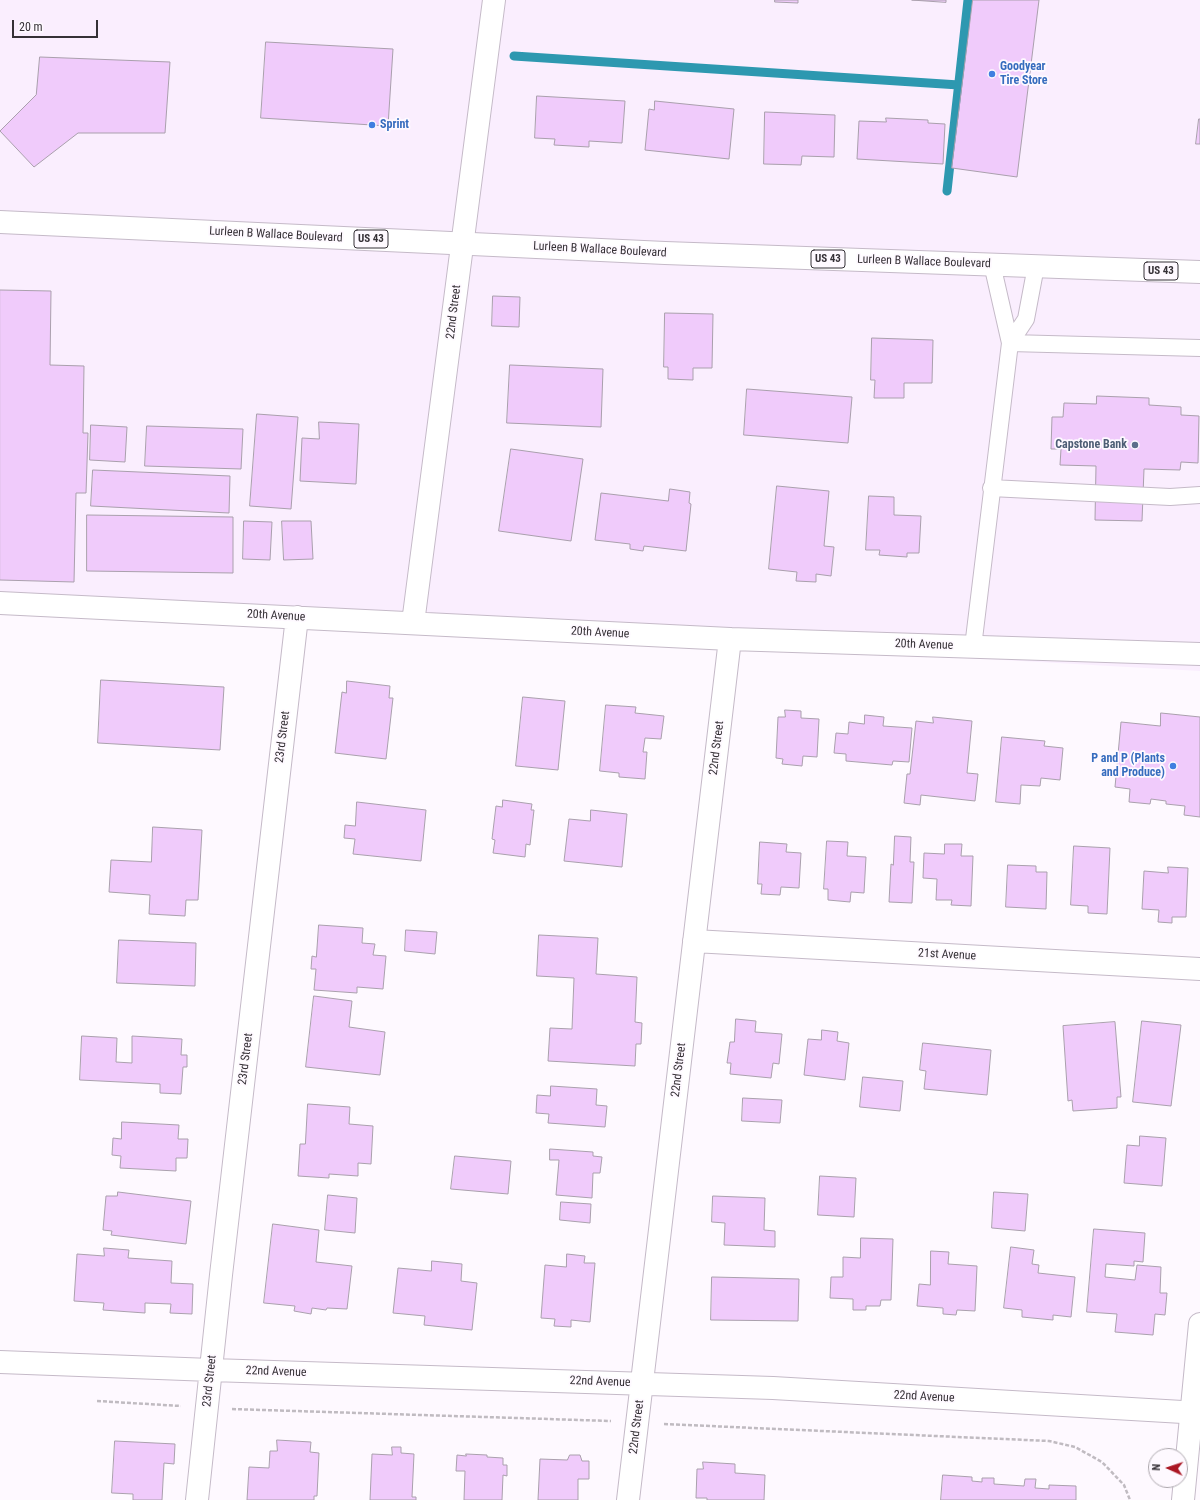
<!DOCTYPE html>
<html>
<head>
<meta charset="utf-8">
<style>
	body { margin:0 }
	#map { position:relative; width:1200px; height:1500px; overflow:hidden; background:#fef9ff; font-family:"Roboto Condensed",sans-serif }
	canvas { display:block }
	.north { position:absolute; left:1148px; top:1448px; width:40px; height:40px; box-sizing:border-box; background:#fef9ff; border:1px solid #aea9af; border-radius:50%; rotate:273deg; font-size:11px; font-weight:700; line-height:16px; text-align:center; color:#353036 }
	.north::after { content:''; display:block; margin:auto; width:14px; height:18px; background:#ab1724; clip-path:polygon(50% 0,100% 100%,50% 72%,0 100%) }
	.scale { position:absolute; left:12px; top:20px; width:86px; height:18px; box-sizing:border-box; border:2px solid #353036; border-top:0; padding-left:5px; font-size:12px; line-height:14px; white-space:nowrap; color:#353036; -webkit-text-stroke:3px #fef9ff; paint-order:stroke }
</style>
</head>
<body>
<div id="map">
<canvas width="1200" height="1500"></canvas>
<div class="north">N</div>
<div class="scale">20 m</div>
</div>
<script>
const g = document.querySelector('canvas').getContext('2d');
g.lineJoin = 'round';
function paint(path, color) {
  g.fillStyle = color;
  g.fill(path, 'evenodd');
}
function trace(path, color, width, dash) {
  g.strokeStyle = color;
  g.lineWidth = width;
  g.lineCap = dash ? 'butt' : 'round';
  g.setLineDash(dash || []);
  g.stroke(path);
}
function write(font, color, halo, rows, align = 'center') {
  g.font = font + ' "Roboto Condensed",sans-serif';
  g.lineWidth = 3.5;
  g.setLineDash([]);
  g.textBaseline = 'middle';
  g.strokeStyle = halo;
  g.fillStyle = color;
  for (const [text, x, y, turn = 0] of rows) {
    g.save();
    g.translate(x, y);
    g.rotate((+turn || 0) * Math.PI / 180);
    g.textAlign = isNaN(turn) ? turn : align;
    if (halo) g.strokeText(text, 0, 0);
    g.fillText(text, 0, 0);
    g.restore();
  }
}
const built = new Path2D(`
	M0,0H1200V671L0,604Z`);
const stream = new Path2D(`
	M514,56L959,85
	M947,191L968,0`);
const building = new Path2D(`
	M775,0H798V3L775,2Z
	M912,0H946V2Z
	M973,0H1039L1017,177L952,168Z
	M266,42L393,49L388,126L261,118Z
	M40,57L170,62L165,133H78L34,167L0,131L36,95Z
	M537,96L625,101L622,143L589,141V147L554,145L555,139L535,138Z
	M655,101L734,109L729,159L645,150L649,109L654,110Z
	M765,112L835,115L834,157L802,156L801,165L764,164Z
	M886,118L928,120V123L945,124L943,164L857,159L859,121L886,122Z
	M1199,119H1200V144H1196Z
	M0,290L51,291L50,365L84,366L83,433H88L86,493H76L74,582L0,580Z
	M493,296L520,297L519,327L492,326Z
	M665,313L713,314L712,368H693V380L668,379V367H664Z
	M872,338L933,340L932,383H904V398H874L875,380H871Z
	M510,365L603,369L601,427L507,423Z
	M747,389L852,397L848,443L744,435Z
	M1097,396L1149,398V405L1181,407V415L1199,416L1198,463L1181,462L1180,470L1144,469L1142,521L1095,520L1096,466L1060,465L1061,449H1051L1052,417H1063L1064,403L1096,404Z
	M257,414L298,417L291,509L250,506Z
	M319,422L359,424L356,484L300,481L302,438L319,439Z
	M91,425L127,427L125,462L90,460Z
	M147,426L243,429L241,469L145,466Z
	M511,449L583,459L571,541L499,531Z
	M93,470L230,476L229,513L91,506Z
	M777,486L829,491L824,546L834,547L831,576L816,574V582L796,581L797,572L769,569Z
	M670,489L690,492L689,503L691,504L686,551L644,546L643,551L630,549V544L595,540L601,493L668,501Z
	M869,496L894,497V515L921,516L919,553H907V557L879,555L880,550H866Z
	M87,515L233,517V573L87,571Z
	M244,521L272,522L270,560L243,559Z
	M282,521H311L313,559L284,560Z
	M101,680L224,687L220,750L98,743Z
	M347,681L390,686L389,698H393L386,759L335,753L342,692L346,693Z
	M523,697L565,701L558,770L516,766Z
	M606,705L636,707L635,713L664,716L661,739L645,738L643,752H647L645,779L619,777V773L600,771Z
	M785,710L801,711V718L819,719L817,757L803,756L802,766L782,764L783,759L776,758L778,717H785Z
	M1161,713L1200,717V817L1184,815L1185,806L1166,804V801L1151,799L1150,804L1129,802L1130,789L1115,787L1121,722L1160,726Z
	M865,715L884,717L883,726L912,728L909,762L893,761L892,765L846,761V754L834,753L836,733L848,734L849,722L864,724Z
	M933,717L972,721L967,773L978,774L975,801L921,795L920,805L904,803L907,774H910L916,721L933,723Z
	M1002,737L1045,741L1044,746L1063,748L1060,780L1041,778L1040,786L1021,785L1020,804L996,802Z
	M503,800L532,804L531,810H534L530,845L526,844L525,857L493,853L495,840L492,839L496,806L502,807Z
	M357,802L426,810L421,861L353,854L355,839L344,838L345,825L355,826Z
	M591,810L627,814L622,867L564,861L569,819L590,821Z
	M153,827L202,830L198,900H186L185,916L149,914L150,895L109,892L111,860L151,862Z
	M895,836L911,837L910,862H914L912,903L889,902L891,864L893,865Z
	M827,841L848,842L847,856L866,857L864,893L851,892L850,902L828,900V889H824Z
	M760,842L787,844L786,852L801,853L799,888L781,887L780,895L761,894L762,884H758Z
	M945,844H962L961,856H973L971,906L951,905L952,900H936L937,879L923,878L924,853L944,854Z
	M1074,846L1110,848L1107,914L1088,913V906L1071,905Z
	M1008,865L1036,866V872H1047L1046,909L1006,907Z
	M1168,867L1188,868L1186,917H1172V923L1158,922L1159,910L1142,909L1144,871L1168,873Z
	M319,925L363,928L362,943L375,944L373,955L386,956L383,989L357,987V993L314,990L316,969H311L312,956L316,957Z
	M406,930L437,932L435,954L405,951Z
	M539,935L598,938L596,974L637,977L635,1022L642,1023L641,1044H636L635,1066L548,1061L550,1028L572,1029L574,978L537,976Z
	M119,940L196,943L195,986L117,983Z
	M314,996L352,1001L349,1027L385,1032L380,1075L306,1067Z
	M736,1019L756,1021L755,1032L782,1034L779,1064L773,1063L771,1078L730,1074L731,1063H727L730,1042H734Z
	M1142,1021L1181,1025L1171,1106L1133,1102Z
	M1115,1022L1121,1097H1117V1108L1073,1111L1072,1100L1068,1101L1063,1026Z
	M822,1030L838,1032L837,1041L849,1043L845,1080L804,1075L808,1039L821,1040Z
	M82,1036L117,1038L116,1062L132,1063V1036L182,1039L181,1055H187V1067H183L181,1094L160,1093V1084L80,1080Z
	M923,1043L991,1050L987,1095L924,1089L926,1071L920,1070Z
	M863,1077L903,1081L900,1111L860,1107Z
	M551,1086L597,1089L596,1105L607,1106L605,1127L548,1123L549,1114L536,1113L537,1095L550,1096Z
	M743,1098L782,1100L780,1123L742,1121Z
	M308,1104L350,1107L349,1124L373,1126L371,1164L358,1163V1176L329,1174V1178L298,1176L300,1144H305Z
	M122,1122L179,1125L178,1139H188L187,1158H176V1171L120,1168L121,1156L112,1155L113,1138L121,1139Z
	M1140,1136L1166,1138L1162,1186L1124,1183L1127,1145L1139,1146Z
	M550,1149L593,1152V1156L602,1157L600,1173H593L592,1198L556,1195L559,1160H550Z
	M455,1156L511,1161L508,1194L451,1189Z
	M820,1176L856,1178L854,1217L818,1215Z
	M118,1192L191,1201L186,1244L111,1235L112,1231L103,1230L106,1196H117Z
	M994,1192L1028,1194L1025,1231L992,1228Z
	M328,1195L357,1198L355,1233L325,1230Z
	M713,1196L765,1198L764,1230L775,1231V1247L724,1245L725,1223L712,1222Z
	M561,1202L591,1204L590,1223L560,1220Z
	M273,1224L319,1230L316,1262L352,1266L347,1309L327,1308L326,1310L312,1308L311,1314L294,1311L295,1306L264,1303Z
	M1094,1229L1145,1233L1143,1262L1134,1261V1266L1106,1264L1105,1277L1135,1280L1137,1265L1161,1267L1160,1293H1167L1165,1315L1155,1314L1153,1335L1115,1332L1117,1314L1087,1312Z
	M861,1238L893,1239L891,1300H881L880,1306H866V1310H853V1299L830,1298L831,1277H843V1257L860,1258Z
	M1011,1247L1034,1250L1032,1264L1039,1265L1038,1273L1075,1277L1071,1317L1053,1315V1320L1022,1317V1310L1004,1308Z
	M104,1248L129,1250L128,1258L172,1261L171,1283L193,1284L192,1314L170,1313L171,1304L145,1303V1313L103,1310L104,1303L74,1301L77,1254L104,1256Z
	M931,1251L949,1252L948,1264L977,1266L975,1311L957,1310L956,1315L943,1314V1308L917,1306L919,1284L930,1285Z
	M567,1254L585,1256L584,1263H595L590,1322L571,1320V1327L554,1326L555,1319L541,1318L545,1265L566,1267Z
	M432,1261L462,1264L461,1281L477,1283L472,1330L424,1325L425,1316L393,1313L398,1268L431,1271Z
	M712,1277L799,1279L798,1321L711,1320Z
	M277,1440L311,1442L310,1452L319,1453L317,1496H314V1500H247L249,1467L269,1468L270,1451H277Z
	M115,1441L175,1444L174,1464L164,1463L162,1500H133V1494L112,1493Z
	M392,1447H401V1453L414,1454L412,1497H416V1500H370L372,1454L392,1455Z
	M466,1454L487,1455V1457L503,1458V1465H507V1476L503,1475L502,1500H464L465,1471H456L457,1455L466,1456Z
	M570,1455H580L582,1461H589V1479H578V1500H538L540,1459L567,1460Z
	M703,1462L735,1464V1473L765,1475L764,1500H707V1498H696L697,1469H703Z
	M943,1475L972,1477V1481L982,1482V1478H994V1484L1024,1486L1025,1479H1036L1035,1488L1049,1489V1485L1076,1486V1500H941Z`);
const path = new Path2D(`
	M97,1401L181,1406
	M232,1409L611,1421
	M664,1424L1049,1441L1075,1447L1102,1462L1124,1485L1130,1500`);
const lane = new Path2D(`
	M1010,343L1200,348
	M1010,343L1026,319L1036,266
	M991,488L1170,497L1200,495
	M973,647L1010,343L992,264`);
const street = new Path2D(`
	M0,603L730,639L1200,654
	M413,623L494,0
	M694,941L1200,969
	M0,1362L211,1370L773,1388L1200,1413
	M197,1500L221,1275L297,617
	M628,1500L730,639`);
const secondary = new Path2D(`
	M1183,1500L1200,1324`);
const highway = new Path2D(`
	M0,222L665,253L1200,272`);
const markers = [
	[992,74,4,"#3f7fe0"],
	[372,125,4,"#3f7fe0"],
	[1135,445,4,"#5c6f8a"],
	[1173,766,4,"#3f7fe0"]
];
const shields = [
	[371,239,34],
	[828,259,34],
	[1161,271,34]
];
const shieldNames = [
	["US 43",371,239],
	["US 43",828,259],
	["US 43",1161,271]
];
const shopNames = [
	["Goodyear",1000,67],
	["Tire Store",1000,81],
	["Sprint",380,125],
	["P and P (Plants",1165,759,"right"],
	["and Produce)",1165,773,"right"]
];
const streetNames = [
	["Lurleen B Wallace Boulevard",276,235,3],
	["Lurleen B Wallace Boulevard",600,250,3],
	["Lurleen B Wallace Boulevard",924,262,2],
	["22nd Street",454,312,-83],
	["20th Avenue",276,616,3],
	["20th Avenue",600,633,3],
	["20th Avenue",924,645,2],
	["23rd Street",283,737,-83],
	["22nd Street",717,748,-83],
	["21st Avenue",947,955,3],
	["23rd Street",246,1059,-83],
	["22nd Street",679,1070,-83],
	["22nd Avenue",276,1372,2],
	["23rd Street",210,1381,-84],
	["22nd Avenue",600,1382,2],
	["22nd Avenue",924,1397,3],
	["22nd Street",637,1427,-83]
];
const serviceNames = [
	["Capstone Bank",1127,445]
];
paint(built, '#faeefe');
trace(stream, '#2d98b0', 9);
paint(building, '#f0cbfb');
trace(building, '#aaa0ad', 1);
trace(lane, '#c5bac8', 18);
trace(street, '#c5bac8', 24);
trace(secondary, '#c5bac8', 24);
trace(highway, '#c5bac8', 24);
trace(path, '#c0bbc1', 2.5, [4, 2]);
trace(lane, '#fff', 16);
trace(street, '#fff', 22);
trace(secondary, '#fff', 22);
trace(highway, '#fff', 22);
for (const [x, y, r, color] of markers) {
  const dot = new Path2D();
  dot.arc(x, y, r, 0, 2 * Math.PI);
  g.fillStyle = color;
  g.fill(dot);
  trace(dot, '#fef9ff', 1.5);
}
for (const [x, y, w] of shields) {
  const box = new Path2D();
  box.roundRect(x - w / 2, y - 9, w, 18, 3);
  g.fillStyle = '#fef9ff';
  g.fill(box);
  trace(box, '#353036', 1);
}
write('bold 11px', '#353036', null, shieldNames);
write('bold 12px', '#366cbe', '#fef9ff', shopNames, 'left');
write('12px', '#353036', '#fef9ff', streetNames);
write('bold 12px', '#4e5e75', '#fef9ff', serviceNames, 'right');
</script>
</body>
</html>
